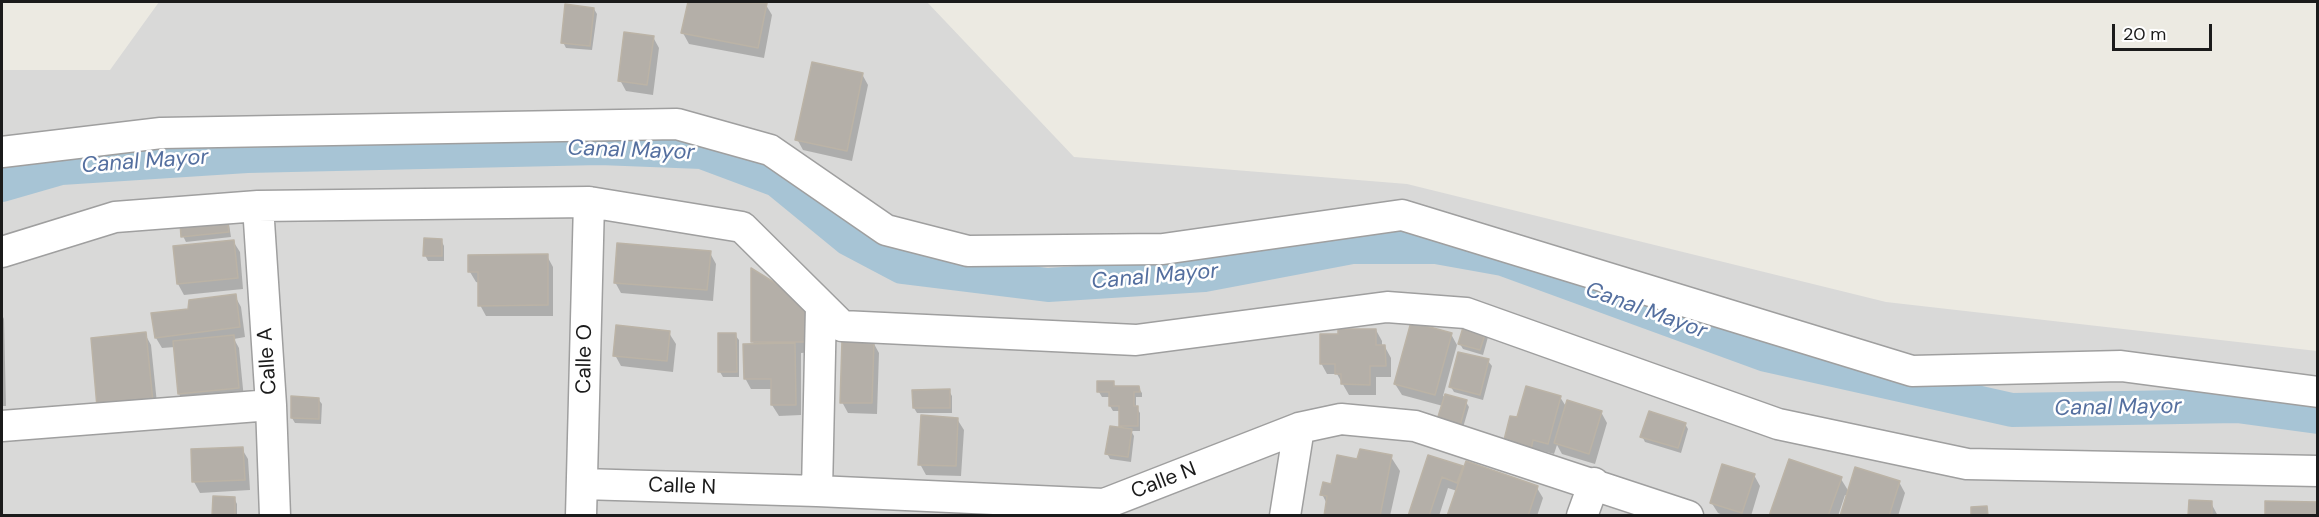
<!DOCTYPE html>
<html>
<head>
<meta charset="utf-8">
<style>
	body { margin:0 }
	#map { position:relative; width:2319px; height:517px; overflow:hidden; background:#eceae2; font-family:"DM Sans",sans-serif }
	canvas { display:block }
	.frame { position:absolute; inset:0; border:3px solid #1b1b1b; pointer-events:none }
	.scale { position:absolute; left:2112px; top:24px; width:100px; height:27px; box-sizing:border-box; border:3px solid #1b1b1b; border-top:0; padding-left:8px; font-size:18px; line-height:21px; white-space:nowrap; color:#1b1b1b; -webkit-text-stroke:4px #fff; paint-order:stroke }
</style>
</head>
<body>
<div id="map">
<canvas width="2319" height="517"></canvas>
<div class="frame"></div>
<div class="scale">20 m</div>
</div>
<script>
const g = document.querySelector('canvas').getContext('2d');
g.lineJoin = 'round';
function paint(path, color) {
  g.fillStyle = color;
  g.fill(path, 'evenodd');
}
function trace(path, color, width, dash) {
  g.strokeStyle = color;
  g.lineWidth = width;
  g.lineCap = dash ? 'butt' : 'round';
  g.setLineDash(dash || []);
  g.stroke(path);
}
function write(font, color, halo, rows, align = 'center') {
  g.font = font + ' "DM Sans",sans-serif';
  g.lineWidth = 5;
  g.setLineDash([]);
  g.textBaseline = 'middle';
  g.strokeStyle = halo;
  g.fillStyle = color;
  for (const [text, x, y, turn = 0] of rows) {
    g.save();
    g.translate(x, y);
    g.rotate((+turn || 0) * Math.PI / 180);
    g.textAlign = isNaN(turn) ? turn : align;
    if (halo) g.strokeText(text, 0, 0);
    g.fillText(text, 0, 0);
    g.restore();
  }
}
const residential = new Path2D(`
	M159,2H927L1074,157L1407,184L1886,302L2317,351V515H2V70H110Z`);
const shadow = new Path2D(`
	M689,2H750L766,5L772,15L764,58L689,44L683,33Z
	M594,9L597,14L592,50L566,48L563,42Z
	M653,37L659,48L653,95L626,91L620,80Z
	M862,74L868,85L852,161L803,150L797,139Z
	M226,219L229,224L231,237L186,242L183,236Z
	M441,240L444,246V261H428L425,255Z
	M233,241L240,252L243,289L184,295L178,284L174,247Z
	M710,253L716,264L713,301L621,293L615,282Z
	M547,256L553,267V316H486L480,305V283L476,282L470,272Z
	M752,271L814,352L801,353V415L779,416L772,405V389H751L745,378L755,345L753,342Z
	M235,296L241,307L245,337L234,339L239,348L244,399L185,404L179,394L175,347L162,348L156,338L189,310Z
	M2,315L4,319L6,406H2Z
	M1376,330L1382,341V347H1385L1391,358V377H1376V395H1349L1337,374H1327L1321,363L1340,335Z
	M1485,332L1488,337L1483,355L1463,349L1460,344Z
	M669,333L676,344L673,372L621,366L615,355Z
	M145,334L151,345L158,413L105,418Z
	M1451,334L1457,345L1443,396L1466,402L1469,407L1462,431L1443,406L1402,395L1395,384Z
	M719,335H735L739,340V377H723L720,372Z
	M873,342L879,353L877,414L848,413L842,402Z
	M1488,361L1492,366L1483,400L1454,392L1451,387Z
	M1113,383L1116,387L1138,388L1142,393V397H1136V407L1140,413V431H1131L1134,436L1131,462L1110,459L1107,453L1123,429L1121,425L1120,411H1113L1110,406V397H1102L1099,392Z
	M949,391L952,396V413H917L914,408Z
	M1560,397L1567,408L1601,412L1607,423L1595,464L1562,454L1557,445L1554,454L1539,450L1536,465L1518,419Z
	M318,399L322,404L321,424L295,423L292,418Z
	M957,419L964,430L961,476L926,475L920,464Z
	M1685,424L1688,429L1681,453L1645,442L1642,436Z
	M242,449L248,459L250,490L200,493L194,482Z
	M1429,456L1462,467L1464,472L1537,488L1543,498L1537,516H1449L1457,491L1448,488L1439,516H1409Z
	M1391,457L1400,471L1390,516H1325L1327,504L1322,494L1358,461Z
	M1754,475L1760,486L1751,516H1725L1718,513L1711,502Z
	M1841,479L1849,492L1899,482L1905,493L1898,516H1842L1848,496L1845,495L1838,516H1770Z
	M234,498L237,504V516H214Z
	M2211,503L2218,516H2190Z`);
const canal = new Path2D(`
	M2,185L61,168L247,156L600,148L702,152L777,180L849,239L902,267L1048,285L1204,275L1352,247H1436L1503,259L1766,355L2012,410L2237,406L2318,417`);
const building = new Path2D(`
	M688,2L767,3L758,48L681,33Z
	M565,4L594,8L590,46L561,43Z
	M624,32L654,36L647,85L618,81Z
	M812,62L863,73L847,151L795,140Z
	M227,217L229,232L181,237L180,222Z
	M424,238L442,239V256H423Z
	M234,240L238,278L177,284L173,246Z
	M617,243L711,251L707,290L614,283Z
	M548,254V305L478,306V272H468V255Z
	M751,268L809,304V342H751Z
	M236,294L240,327L155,338L151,313L188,309L189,300Z
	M1411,322L1452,333L1435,395L1394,384Z
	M1464,324L1486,331L1480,350L1458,344Z
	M616,325L670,331L667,361L613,356Z
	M1338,329H1376V345H1385L1386,366H1370V385L1341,384V374H1335V364H1320V334H1338Z
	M146,332L153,402L97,407L91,338Z
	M718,333H736L737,372H718Z
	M234,335L239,388L178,394L173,341Z
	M842,340L874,341L872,403H840Z
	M795,343L796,405H771V379H744L743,344Z
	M1458,352L1489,359L1480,395L1449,387Z
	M1097,381H1114V386H1139L1140,392H1134V406H1138V426H1119V406H1109V392H1097Z
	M1526,386L1561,396L1548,444L1533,440L1530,455L1502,448L1510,416L1517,417Z
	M950,389V408H913L912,390Z
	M1445,394L1467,400L1460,426L1437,420Z
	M291,396L319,398V419L291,418Z
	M1567,400L1602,411L1589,454L1554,443Z
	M1649,411L1686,423L1678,448L1640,437Z
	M921,415L958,418L956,466L918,465Z
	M1110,426L1132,429L1128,457L1105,454Z
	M243,447L245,480L192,482L191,449Z
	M1360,449L1392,455L1380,516H1324L1327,496L1320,495L1323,482L1331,484L1337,455L1357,459Z
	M1428,455L1463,466L1457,483L1442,477L1429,516H1408Z
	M1789,459L1842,477L1828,516H1769Z
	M1466,461L1538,486L1528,516H1447Z
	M1722,464L1755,474L1742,513L1710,503Z
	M1855,467L1900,481L1889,516H1840Z
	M213,496L235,497V516H212Z
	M2189,500L2212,501V516H2188Z
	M2265,501L2318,502V516H2265Z
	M1987,506L1988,516H1971V507Z`);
const street = new Path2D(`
	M2,152L161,133L677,124L770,150L886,230L968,251L1163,249L1402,215L1912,371L2121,366L2318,392
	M258,206L271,405L275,516
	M2,252L115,217L258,206L589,202L742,227L842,326L1136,340L1387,307L1466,313L1778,424L1967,464L2318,471
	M2,426L271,405
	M582,484L817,491L1104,504L1299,428L1341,419L1415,426L1688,516
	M817,491L821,307
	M581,516L589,202
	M1285,516L1299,428
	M1582,516L1594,483`);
const streetNames = [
	["Calle O",585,359,-89],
	["Calle A",268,361,-94],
	["Calle N",1164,481,-21],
	["Calle N",682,487,2]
];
const waterNames = [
	["Canal Mayor",631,151,2],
	["Canal Mayor",145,162,-4],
	["Canal Mayor",1155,277,-5],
	["Canal Mayor",1646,311,20],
	["Canal Mayor",2118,408,-1]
];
paint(residential, '#d9d9d8');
paint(shadow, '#0003');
trace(canal, '#a7c4d5', 34);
paint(building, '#b4afa8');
trace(building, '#bbb3a6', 1.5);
trace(street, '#9f9f9f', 33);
trace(street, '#fff', 30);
write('21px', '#1b1b1b', '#fff', streetNames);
write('italic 22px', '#546f9f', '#fff', waterNames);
</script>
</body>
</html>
